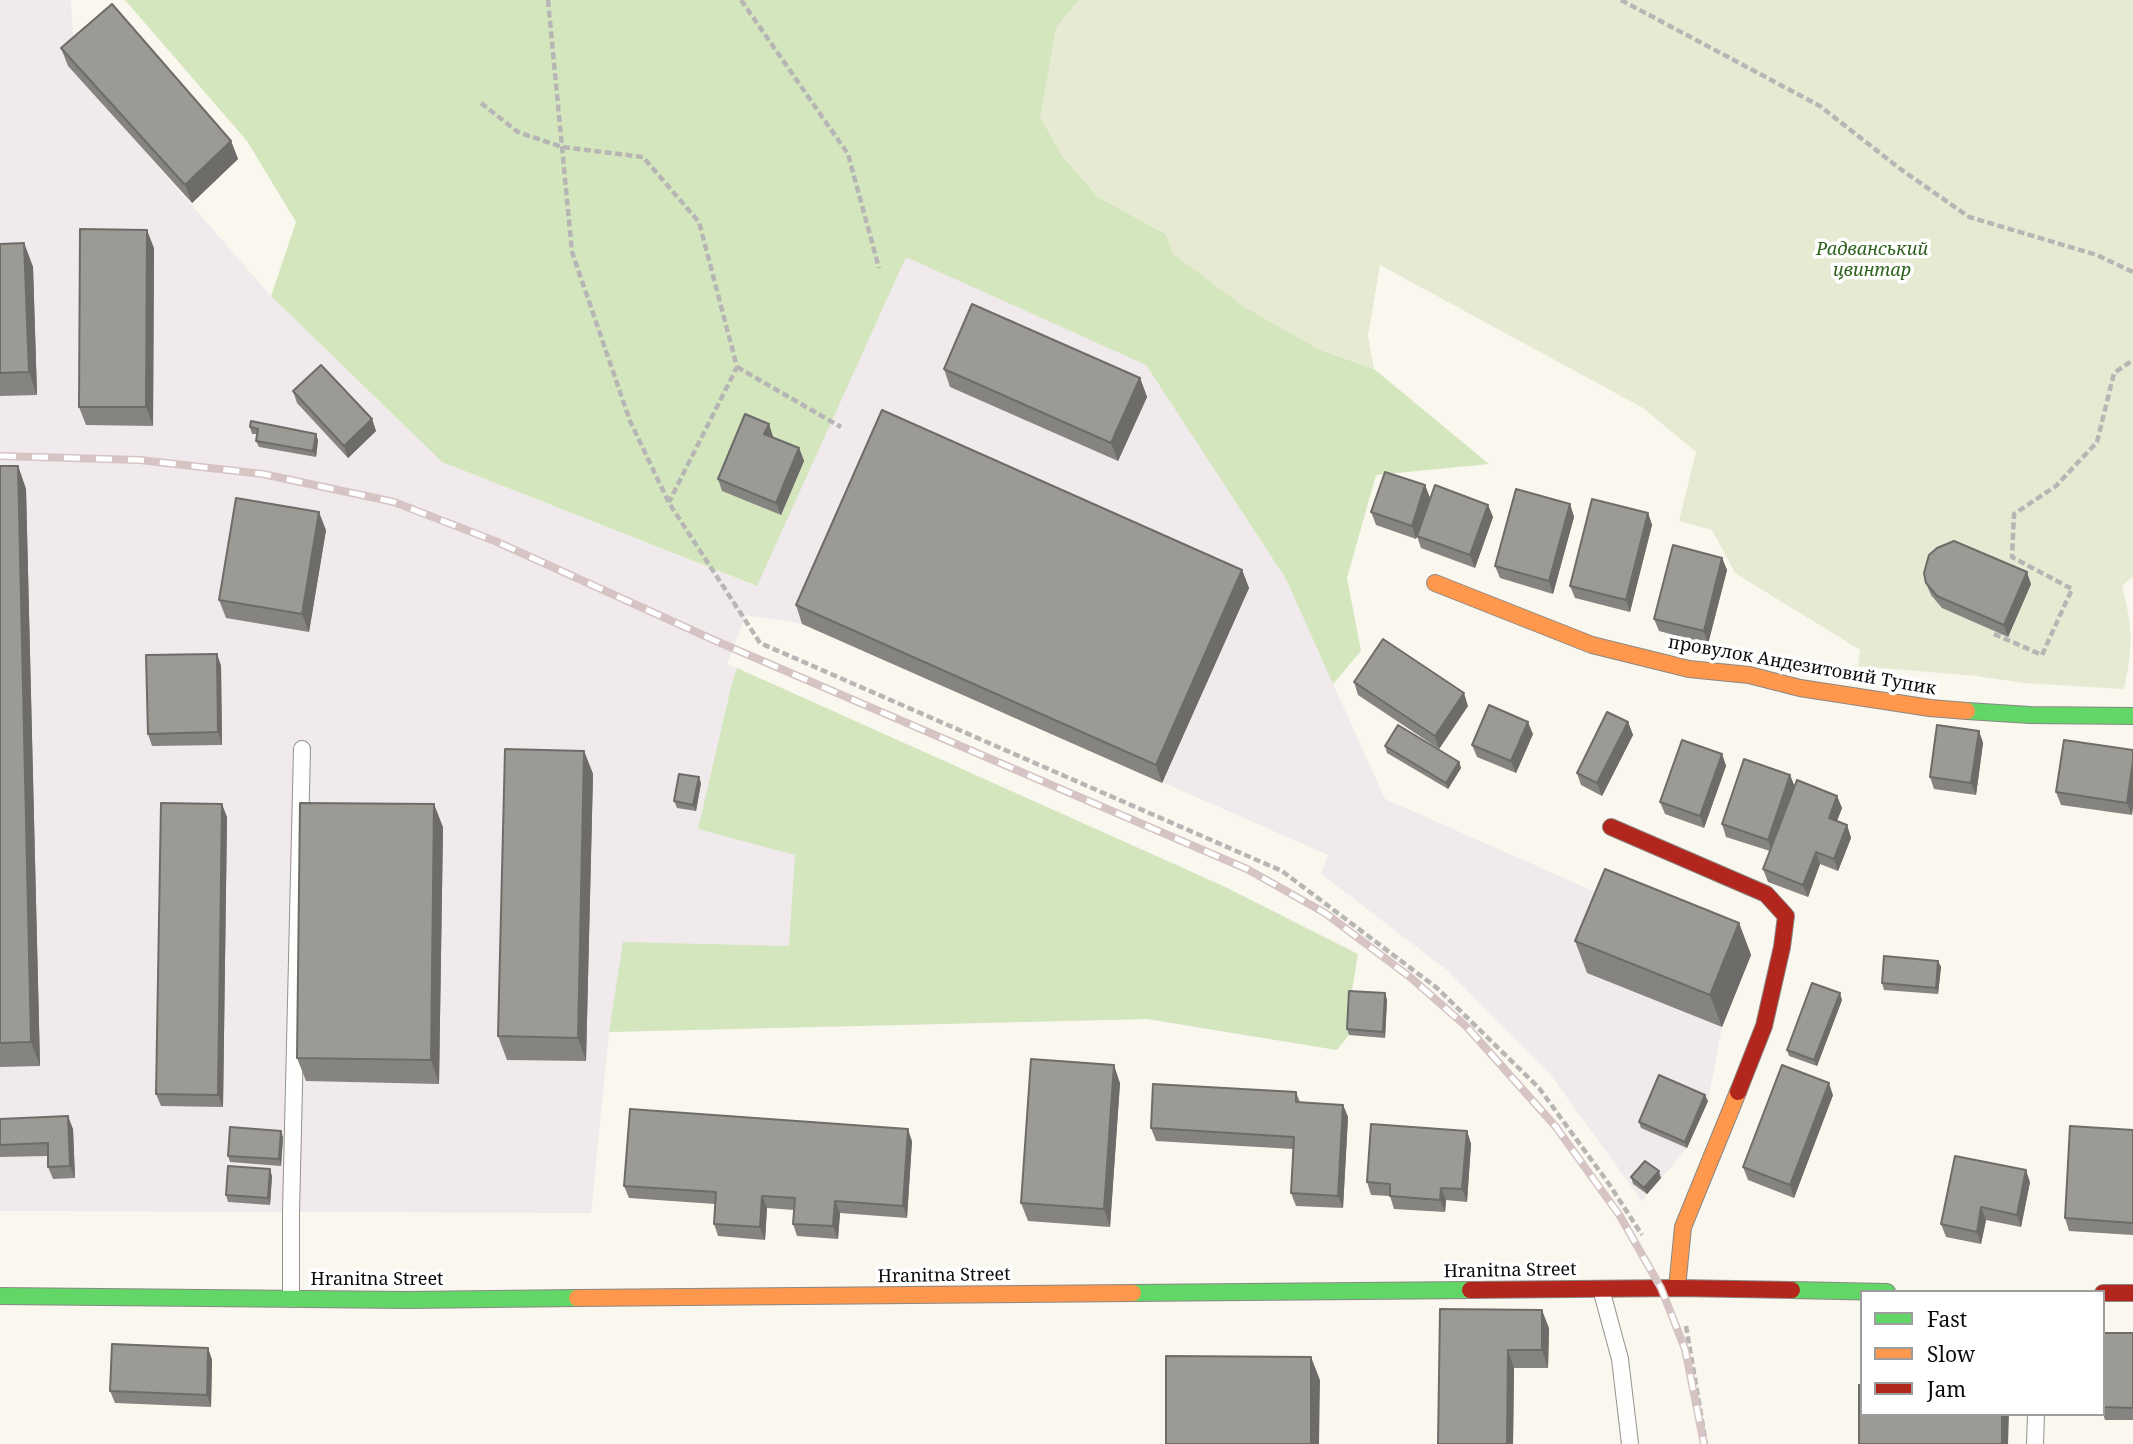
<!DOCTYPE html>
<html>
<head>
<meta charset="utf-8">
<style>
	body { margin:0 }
	#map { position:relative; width:2133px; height:1444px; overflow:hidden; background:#faf7ef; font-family:"Noto Serif",serif }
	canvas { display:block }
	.legend { position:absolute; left:1860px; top:1290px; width:245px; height:126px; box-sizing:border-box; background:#fff; border:2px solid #9d9d9d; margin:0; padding:9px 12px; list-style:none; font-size:21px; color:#0b0b0b }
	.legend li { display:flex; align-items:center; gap:14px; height:35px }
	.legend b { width:35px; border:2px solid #9d9d9d }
</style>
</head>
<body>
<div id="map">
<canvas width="2133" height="1444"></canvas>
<ul class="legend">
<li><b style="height:9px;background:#63d668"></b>Fast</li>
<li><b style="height:9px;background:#ff974d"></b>Slow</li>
<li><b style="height:9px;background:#b3261e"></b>Jam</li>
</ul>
</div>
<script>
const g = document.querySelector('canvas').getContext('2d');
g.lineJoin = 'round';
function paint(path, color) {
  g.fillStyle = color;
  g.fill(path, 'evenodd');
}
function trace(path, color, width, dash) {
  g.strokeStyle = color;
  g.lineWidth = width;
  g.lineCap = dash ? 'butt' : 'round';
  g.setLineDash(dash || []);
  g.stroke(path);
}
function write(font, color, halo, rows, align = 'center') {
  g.font = font + ' "Noto Serif",serif';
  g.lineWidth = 7;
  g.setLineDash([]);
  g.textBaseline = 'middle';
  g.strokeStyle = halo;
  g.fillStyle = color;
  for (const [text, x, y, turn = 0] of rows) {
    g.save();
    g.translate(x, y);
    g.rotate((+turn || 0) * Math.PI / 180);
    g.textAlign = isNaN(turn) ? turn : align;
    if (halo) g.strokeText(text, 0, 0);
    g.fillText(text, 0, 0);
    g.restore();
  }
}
const industrial = new Path2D(`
	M0,0H71L75,72L271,296L442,462L756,586L906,256L1146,365L1286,579L1385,799L1616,901L1751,955L1722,1027L1708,1101L1687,1148L1642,1201L1550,1074L1447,970L1321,874L1328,855L803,624L746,615L727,664L1223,886L1358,954L1337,1050L1147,1019L609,1032L591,1213L0,1211Z`);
const forest = new Path2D(`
	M125,0H1079L1056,28L1060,153L1098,197L1166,234L1318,349L1374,369L1489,464L1376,475L1347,578L1361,651L1333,684L1286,579L1146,365L906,257L757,586L442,462L271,296L296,222L247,141Z
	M737,668L1223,886L1358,954L1351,997L1349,1035L1337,1050L1147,1019L609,1032L623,942L789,946L795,855L698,829L732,683Z`);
const cemetery = new Path2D(`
	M1079,0H2133V576L2122,586C2133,628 2133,647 2124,689L2024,683L1976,676L1858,666L1860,650L1735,573L1712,530L1679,521L1696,452L1643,408L1380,265L1368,336L1374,369L1318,349L1244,307L1172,253L1166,234L1098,197L1060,153L1040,117L1056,28Z`);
const path = new Path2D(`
	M548,0L572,252L630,421L669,503L760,643L1282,871L1437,988L1539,1088L1609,1184L1642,1235
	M741,0L848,154L879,268
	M1621,0L1820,106L1899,168L1969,217L2097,255L2133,272
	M481,103L518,132L562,147L643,157L699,222L737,367L669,502
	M737,367L841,427
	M1994,634L2042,655L2072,589L2012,557L2014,514L2056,486L2097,442L2114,373L2133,360
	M1686,1326L1706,1444`);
const lane = new Path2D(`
	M1601,1289L1620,1359L1630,1444
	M291,1299V1212L302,749
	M2035,1444L2036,1414`);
const fast = new Path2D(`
	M1967,711L2030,715L2133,716
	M1792,1290L1887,1292
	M1133,1293L1470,1290
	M0,1296L407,1300L577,1298`);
const slow = new Path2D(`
	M1435,583L1592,645L1689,669L1749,675L1800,688L1930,708L1967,711
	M1677,1288L1683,1227L1738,1092
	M577,1298L1133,1293`);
const jam = new Path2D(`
	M1611,827L1766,894L1786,916L1782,947L1764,1026L1738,1092
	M1470,1290L1677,1288L1792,1290
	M2103,1293H2133`);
const rail = new Path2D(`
	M0,456L140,460L263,474L394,502L495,541L716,641L1247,869L1325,913L1410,977L1467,1027L1556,1127L1620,1216L1661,1288L1685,1349L1704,1444`);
const wall = new Path2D(`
	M61,48L231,141L238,159L192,203L68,66Z
	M24,243L33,267L37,395L0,396V244Z
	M154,248L153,426L86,425L79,407Z
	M944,369L1140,378L1147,397L1118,461L950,387Z
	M293,391L372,419L376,431L348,458L297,403Z
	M769,424L773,437L799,448L804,461L781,515L722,491L718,479Z
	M250,427L318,440L316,457L259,447L256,441L257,434H252Z
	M0,466H18L26,489L40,1066L0,1067Z
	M1425,485L1430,498L1423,517L1488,505L1493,517L1475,568L1421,548L1417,536L1416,539L1376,525L1371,512Z
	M1570,504L1574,517L1553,594L1500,578L1495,566Z
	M1648,513L1652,525L1630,612L1575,598L1570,586Z
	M326,530L309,632L226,618L219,600Z
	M1722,558L1727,570L1708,644L1659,631L1654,619Z
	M1242,570L1249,588L1162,783L802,624L796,605Z
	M1926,583L2031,584L2008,637L1942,608L1931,595Z
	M217,654L221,666L222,745L152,746L148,734Z
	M1354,682L1468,706L1439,749L1358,695Z
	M1628,722L1633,735L1602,796L1581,785L1577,773Z
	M1979,731L1983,743L1976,795L1934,789L1930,777Z
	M1533,734L1516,773L1477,757L1472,745Z
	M1385,746L1459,762L1461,768L1448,789L1387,753Z
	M2133,750V806L2132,815L2061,805L2056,792Z
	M584,751L593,774L586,1061L507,1060L498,1036Z
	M1722,754L1726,766L1704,828L1665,814L1660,802Z
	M1790,775L1794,786L1837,796L1842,808L1837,821L1847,825L1851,838L1838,871L1820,864L1808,897L1768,882L1763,869L1770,851L1726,837L1722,824Z
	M701,783L696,811L677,808L674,801Z
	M227,817L223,1107L161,1106L156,1094Z
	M443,827L439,1084L306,1081L297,1058Z
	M1739,923L1751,955L1722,1027L1587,973L1575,941Z
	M1938,961L1941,967L1938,994L1884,990L1882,983Z
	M1385,993L1387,1000L1385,1038L1349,1035L1347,1029Z
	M1842,1000L1817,1066L1789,1056L1787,1050Z
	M1120,1083L1110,1227L1028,1221L1021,1203Z
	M1296,1092L1300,1102L1343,1105L1348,1117L1343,1208L1296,1206L1291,1193L1293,1149L1156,1141L1151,1128Z
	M1833,1095L1794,1198L1748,1180L1743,1167Z
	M1708,1101L1687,1148L1641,1128L1639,1122Z
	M0,1119L73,1129L75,1178L53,1179L48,1167V1156L0,1157Z
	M2133,1130V1235L2069,1231L2065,1218Z
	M1467,1131L1471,1144L1467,1202L1446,1200L1445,1212L1394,1209L1390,1196L1371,1195L1367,1182Z
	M283,1137L281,1166L230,1162L228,1156Z
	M912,1141L907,1218L840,1213L838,1239L797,1236L793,1224L794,1210L767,1208L765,1240L718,1236L714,1224L715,1204L629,1198L624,1186Z
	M272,1176L270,1205L228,1202L226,1195Z
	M1631,1177L1661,1178L1647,1194L1633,1184Z
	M2030,1182L2021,1227L1986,1220L1981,1244L1946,1237L1941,1224Z
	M1440,1309L1549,1328L1548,1368H1514L1513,1444H1438Z
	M2103,1333H2133V1420H2105L2103,1414Z
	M208,1348L212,1360L211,1407L115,1403L110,1391Z`);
const shadedWall = new Path2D(`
	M231,141L238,159L192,203L185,185Z
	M147,230L154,248L153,426L146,407Z
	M24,243L33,267L37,395L29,372Z
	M1140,378L1147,397L1118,461L1111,443Z
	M372,419L376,431L348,458L344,446Z
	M769,424L773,437L769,446L764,434Z
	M316,434L318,440L316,457L313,451Z
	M799,448L804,461L781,515L776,503Z
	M18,466L26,489L40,1066L31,1042Z
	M1425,485L1430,498L1416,539L1412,526Z
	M1570,504L1574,517L1553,594L1549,581Z
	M1488,505L1493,517L1475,568L1470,555Z
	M319,512L326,530L309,632L302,614Z
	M1648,513L1652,525L1630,612L1626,600Z
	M1722,558L1727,570L1708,644L1704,631Z
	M1242,570L1249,588L1162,783L1156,765Z
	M2027,572L2031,584L2008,637L2004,625Z
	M217,654L221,666L222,745L218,732Z
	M1464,693L1468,706L1439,749L1435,736Z
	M1528,722L1533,734L1516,773L1511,761Z
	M1628,722L1633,735L1602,796L1597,783Z
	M1979,731L1983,743L1976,795L1971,783Z
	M584,751L593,774L586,1061L578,1038Z
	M1722,754L1726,766L1704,828L1700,816Z
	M2133,761V806L2132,815L2127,803Z
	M1459,762L1461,768L1448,789L1446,783Z
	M1790,775L1795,787L1773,853L1768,840Z
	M699,777L701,783L696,811L693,805Z
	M1837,796L1842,808L1833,831L1829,818Z
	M222,804L227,817L223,1107L218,1095Z
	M434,804L443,827L439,1084L431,1060Z
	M1847,825L1851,838L1838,871L1834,859Z
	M1816,852L1820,864L1808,897L1803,885Z
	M1739,923L1751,955L1722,1027L1710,995Z
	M1938,961L1941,967L1938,994L1936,988Z
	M1385,993L1387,1000L1385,1038L1383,1032Z
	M1840,993L1842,1000L1817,1066L1814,1060Z
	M1114,1065L1120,1083L1110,1227L1104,1209Z
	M1829,1083L1833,1095L1794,1198L1790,1185Z
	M1705,1095L1708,1101L1687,1148L1685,1142Z
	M1343,1105L1348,1117L1343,1208L1338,1196Z
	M68,1116L73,1129L75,1178L70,1166Z
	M908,1129L912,1141L907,1218L903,1206Z
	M281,1131L283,1137L281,1166L279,1159Z
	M1467,1131L1471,1144L1467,1202L1462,1189Z
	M270,1169L272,1176L270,1205L268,1198Z
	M2026,1170L2030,1182L2021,1227L2017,1215Z
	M1659,1171L1661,1178L1647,1194L1644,1188Z
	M1441,1188L1446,1200L1445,1212L1440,1200Z
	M762,1196L767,1208L765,1240L760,1227Z
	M835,1201L840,1213L838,1239L833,1226Z
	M1981,1207L1986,1220L1981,1244L1977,1232Z
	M1542,1310L1549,1328L1548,1368L1542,1350Z
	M208,1348L212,1360L211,1407L207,1395Z
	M1508,1350L1514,1368L1513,1444H1507Z
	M1311,1357L1320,1380L1319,1444H1311Z
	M2002,1414H2009L2008,1444H2002Z`);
const building = new Path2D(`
	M112,4L231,141L185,185L61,48Z
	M80,229L147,230L146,407H79Z
	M24,243L29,372L0,373V244Z
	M972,304L1140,378L1111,443L944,369Z
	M321,365L372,419L344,446L293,391Z
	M882,410L1242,570L1156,765L796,605Z
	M745,414L769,424L764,434L799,448L776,503L718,479Z
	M251,421L316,434L313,451L256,441L258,429L250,427Z
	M0,466H18L31,1042L0,1043Z
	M1385,472L1425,485L1412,526L1371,512Z
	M1435,485L1488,505L1470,555L1417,536Z
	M1516,489L1570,504L1549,581L1495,566Z
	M236,498L319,512L302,614L219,600Z
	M1592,499L1648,513L1626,600L1570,586Z
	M1954,541L2027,572L2004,625L1937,596L1926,583L1924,573L1929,555L1937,548Z
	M1673,545L1722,558L1704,631L1654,619Z
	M1383,639L1464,693L1435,736L1354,682Z
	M217,654L218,732L148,734L146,655Z
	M1489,705L1528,722L1511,761L1472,745Z
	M1607,712L1628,722L1597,783L1577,773Z
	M1398,725L1459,762L1446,783L1385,746Z
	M1937,725L1979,731L1971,783L1930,777Z
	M1682,740L1722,754L1700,816L1660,802Z
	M2064,740L2133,750V761L2127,803L2056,792Z
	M505,749L584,751L578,1038L498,1036Z
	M1744,759L1790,775L1768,840L1722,824Z
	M679,774L699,777L693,805L674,801Z
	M1797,780L1837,796L1829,818L1847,825L1834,859L1816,852L1803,885L1763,869Z
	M161,803L222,804L218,1095L156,1094Z
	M300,803L434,804L431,1060L297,1058Z
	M1605,869L1739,923L1710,995L1575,941Z
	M1884,956L1938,961L1936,988L1882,983Z
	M1812,983L1840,993L1814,1060L1787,1050Z
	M1349,991L1385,993L1383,1032L1347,1029Z
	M1031,1059L1114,1065L1104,1209L1021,1203Z
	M1782,1065L1829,1083L1790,1185L1743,1167Z
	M1659,1075L1705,1095L1685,1142L1639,1122Z
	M1153,1084L1296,1092V1102L1343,1105L1338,1196L1291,1193L1294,1137L1151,1128Z
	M630,1109L908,1129L903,1206L835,1201L833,1226L793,1224L795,1198L762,1196L760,1227L714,1224L716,1192L624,1186Z
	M68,1116L70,1166L48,1167V1143L0,1145V1119Z
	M1371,1124L1467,1131L1462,1189L1441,1188L1440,1200L1390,1196V1184L1367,1182Z
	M2070,1126L2133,1130V1223L2065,1218Z
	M230,1127L281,1131L279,1159L228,1156Z
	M1955,1156L2026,1170L2017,1215L1981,1207L1977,1232L1941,1224Z
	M1645,1161L1659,1171L1644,1188L1631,1177Z
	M228,1166L270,1169L268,1198L226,1195Z
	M1440,1309L1542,1310V1350H1508L1507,1444H1438Z
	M2103,1333H2133V1408L2103,1407Z
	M112,1344L208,1348L207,1395L110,1391Z
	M1166,1356L1311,1357V1444H1166Z
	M1859,1385H1862V1414H2002V1444H1859Z`);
const parkNames = [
	["Радванський",1872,250],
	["цвинтар",1872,271]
];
const streetNames = [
	["провулок Андезитовий Тупик",1802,666,10],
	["Hranitna Street",1510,1271,-1],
	["Hranitna Street",944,1276,-1],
	["Hranitna Street",377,1280]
];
paint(industrial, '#f1eaec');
paint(forest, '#d4e6bd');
paint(cemetery, '#e6ead3');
trace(lane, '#93918e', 18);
trace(fast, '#898884', 18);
trace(slow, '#898884', 18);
trace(jam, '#898884', 18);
trace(path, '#b7b6b5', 4.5, [7, 3.5]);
trace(lane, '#fefefd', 16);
trace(fast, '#63d668', 16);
trace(slow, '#ff974d', 16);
trace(jam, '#b3261e', 16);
trace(rail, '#d6c4c4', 8);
trace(rail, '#fff', 5, [16]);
paint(wall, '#868480');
paint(shadedWall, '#6d6c68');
paint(building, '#9c9a95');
trace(building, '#6d6c68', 2);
write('italic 18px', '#2e621d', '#fff', parkNames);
write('18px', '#0b0b0b', '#fff', streetNames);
</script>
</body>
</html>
